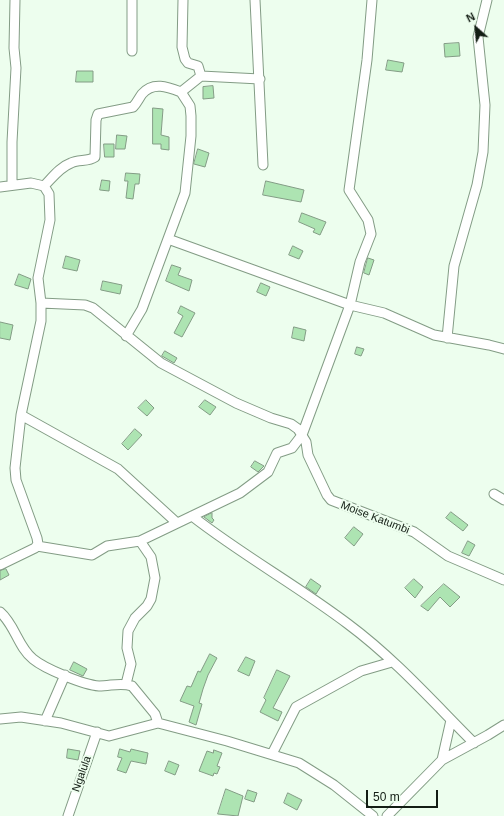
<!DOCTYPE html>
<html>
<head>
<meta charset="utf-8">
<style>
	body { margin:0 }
	#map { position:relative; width:504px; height:816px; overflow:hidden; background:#edfeee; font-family:Arial,sans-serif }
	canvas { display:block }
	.north { position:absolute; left:456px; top:8px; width:40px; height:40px; -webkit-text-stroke:3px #edfeee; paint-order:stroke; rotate:333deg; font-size:11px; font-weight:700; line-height:16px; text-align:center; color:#131d14 }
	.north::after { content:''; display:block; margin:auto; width:14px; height:18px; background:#131d14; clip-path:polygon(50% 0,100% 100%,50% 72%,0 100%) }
	.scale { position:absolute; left:366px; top:790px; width:72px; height:18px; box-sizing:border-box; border:2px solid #131d14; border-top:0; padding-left:5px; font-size:12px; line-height:14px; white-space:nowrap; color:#131d14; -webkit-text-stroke:3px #edfeee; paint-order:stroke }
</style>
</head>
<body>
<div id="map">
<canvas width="504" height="816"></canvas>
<div class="north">N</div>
<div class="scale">50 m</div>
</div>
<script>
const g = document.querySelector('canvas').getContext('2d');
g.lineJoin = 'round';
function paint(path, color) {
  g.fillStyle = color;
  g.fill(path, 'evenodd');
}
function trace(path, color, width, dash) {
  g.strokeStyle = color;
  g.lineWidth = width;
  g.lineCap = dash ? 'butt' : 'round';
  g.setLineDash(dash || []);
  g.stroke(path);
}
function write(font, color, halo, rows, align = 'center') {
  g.font = font + ' Arial,sans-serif';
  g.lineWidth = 4;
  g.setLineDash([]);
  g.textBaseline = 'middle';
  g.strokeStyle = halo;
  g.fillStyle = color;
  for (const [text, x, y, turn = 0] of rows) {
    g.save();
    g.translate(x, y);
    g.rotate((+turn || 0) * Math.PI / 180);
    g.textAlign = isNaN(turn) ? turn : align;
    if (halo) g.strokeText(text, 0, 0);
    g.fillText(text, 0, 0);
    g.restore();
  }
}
const building = new Path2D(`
	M459,43L460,56L445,57L444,44Z
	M388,60L404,63L402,72L386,70Z
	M77,71H93V82H76Z
	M213,86L214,98L203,99V87Z
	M153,108L163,109L161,135L169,137V150L161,149V144H153Z
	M117,135L127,136L125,149H116Z
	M104,144H114V157H105Z
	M198,149L209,153L205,167L194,164Z
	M126,173L140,174L139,184H135L133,199L126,198L128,181H125Z
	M102,180L110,181L109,191L100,190Z
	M266,181L304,190L301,202L263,195Z
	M302,213L326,222L320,235L313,232L315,229L299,222Z
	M293,246L303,251L299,259L289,255Z
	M66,256L80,260L77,271L63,268Z
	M368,258L374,260L369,275L364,273Z
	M172,265L181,268L178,275L192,280L189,291L166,281Z
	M19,274L31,279L28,289L15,285Z
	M103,281L122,285L120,294L101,290Z
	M261,283L270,287L266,296L257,292Z
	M181,306L195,313L182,337L174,333L183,316L178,313Z
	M0,322L13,325L10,340L0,338Z
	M294,327L306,330L304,341L292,338Z
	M357,347L364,349L361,356L355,354Z
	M165,351L177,358L174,363L162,356Z
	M146,400L154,408L147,416L138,408Z
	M205,400L216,407L210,415L199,407Z
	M135,429L142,435L128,450L122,444Z
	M255,461L264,466L258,472L251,467Z
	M451,512L468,525L463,531L446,518Z
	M212,513V518L214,520L212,523L204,517Z
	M354,527L363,534L354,546L345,538Z
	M468,541L475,545L469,556L462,553Z
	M6,569L9,575L0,580V571Z
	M311,579L321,586L316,594L306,587Z
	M414,579L423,587L415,598L405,588Z
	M444,584L460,597L450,607L440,597L428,611L421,606Z
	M210,654L217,658L208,675L203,689L199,703L202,704L196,725L189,722L194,706L180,701L187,686L191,687L198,671L200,672Z
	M246,657L255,661L249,676L238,671Z
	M74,662L87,669L83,676L70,670Z
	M277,670L290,676L273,708L282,712L278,721L260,712L266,700L264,698Z
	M68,749L80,751L78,760L67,758Z
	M120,749L130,752L131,749L148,753L146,764L131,761L126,773L117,770L122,758L118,757Z
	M214,750L222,753L217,766L220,767L217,774L214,773L213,776L199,771L207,751L213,753Z
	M169,761L179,765L175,775L165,771Z
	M226,789L243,796L238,816L218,814Z
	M248,790L257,793L254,802L245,799Z
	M288,793L302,800L297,810L284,803Z`);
const minor = new Path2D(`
	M132,0V51
	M183,0L182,47L185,59L188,63L198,66L201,76
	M255,0L263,165
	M12,185V142L16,68L14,48L15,0
	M44,186C52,178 60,167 71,163C78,159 88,162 95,157L96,120L98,114L133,107C137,103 139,98 142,94C153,81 168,87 181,92L201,76L260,79
	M0,187L31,183L44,186L49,194L50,220L38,278L41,303V321L21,415L15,468L16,480L37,538L38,544L35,548L0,565
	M168,239L350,305L384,313L434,335L489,345L504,349
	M41,303L85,305L93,308L161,363L236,403L271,418L291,424L298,429L306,442L308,455L327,495L331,500L414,532L448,556L504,580
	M126,336L142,309L185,193L191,136V116L190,106L181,92
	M447,338L454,266L477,185L483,152L485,105L478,37L487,0
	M21,415L118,469L177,523
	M494,494L504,500
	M192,516C242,555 298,586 348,624C395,659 433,702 474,743
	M37,546L92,555L107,546L140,541L240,493L268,472L277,453L292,448L302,435L350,305L360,262L371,234L368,220L349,190L367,60L372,0
	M0,612C15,625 18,647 33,659C45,669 84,685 99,686C111,686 121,682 132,686L155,714L158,723
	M126,684L131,664L127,648L128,631L135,618L147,606L151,599L155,578L151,557L140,541
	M0,719L21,717L61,723L109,736L158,723L227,741L299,763L334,785L373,816
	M45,721L65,675
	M272,754L296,707L361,671L392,662
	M442,760L451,720
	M68,816L97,732
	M387,816L442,760L488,735L504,725`);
const streetNames = [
	["Moise Katumbi",375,518,21],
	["Ngalula",82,774,-71]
];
paint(building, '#ade4b2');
trace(building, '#839c85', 1);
trace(minor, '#839c85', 11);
trace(minor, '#fff', 9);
write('11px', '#131d14', '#edfeee', streetNames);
</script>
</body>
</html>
